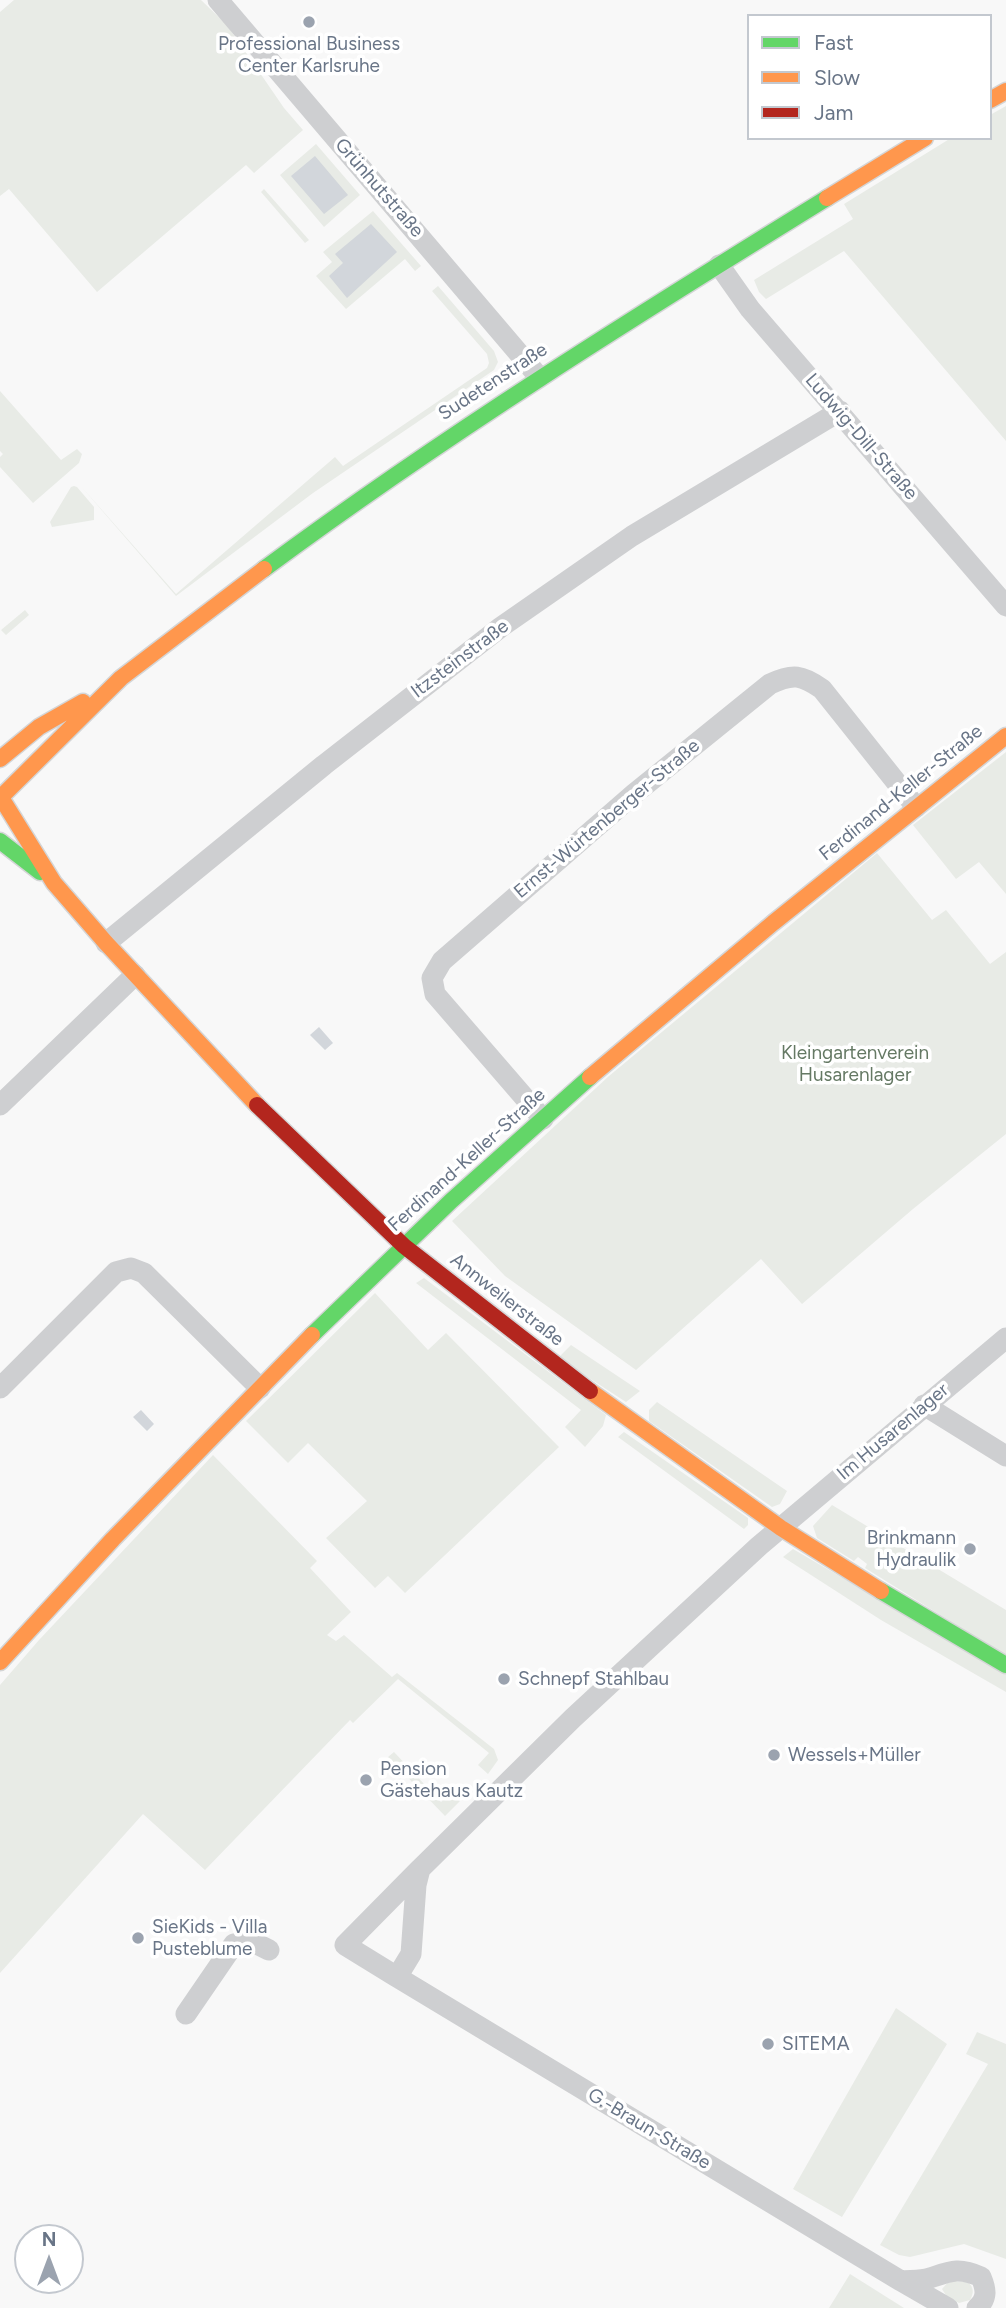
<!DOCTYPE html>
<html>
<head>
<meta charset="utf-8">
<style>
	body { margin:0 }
	#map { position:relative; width:1006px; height:2308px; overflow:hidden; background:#f8f8f8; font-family:Figtree,sans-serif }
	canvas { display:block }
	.legend { position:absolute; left:747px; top:14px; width:245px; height:126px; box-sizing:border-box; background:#fff; border:2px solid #c3c8cf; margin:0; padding:9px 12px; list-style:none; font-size:21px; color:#697587 }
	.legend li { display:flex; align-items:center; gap:14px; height:35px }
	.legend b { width:35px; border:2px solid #c3c8cf }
	.north { position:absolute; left:14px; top:2224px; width:70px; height:70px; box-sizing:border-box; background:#fff; border:2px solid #c3c8cf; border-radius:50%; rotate:0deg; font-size:19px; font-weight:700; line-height:28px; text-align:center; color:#697587 }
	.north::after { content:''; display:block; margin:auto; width:24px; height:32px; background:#9ba3af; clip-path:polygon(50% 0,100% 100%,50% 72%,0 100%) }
</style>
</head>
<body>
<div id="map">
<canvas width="1006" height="2308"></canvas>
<ul class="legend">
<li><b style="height:9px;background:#63d668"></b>Fast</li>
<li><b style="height:9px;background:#ff974d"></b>Slow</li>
<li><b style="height:9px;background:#b3261e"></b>Jam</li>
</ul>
<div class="north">N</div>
</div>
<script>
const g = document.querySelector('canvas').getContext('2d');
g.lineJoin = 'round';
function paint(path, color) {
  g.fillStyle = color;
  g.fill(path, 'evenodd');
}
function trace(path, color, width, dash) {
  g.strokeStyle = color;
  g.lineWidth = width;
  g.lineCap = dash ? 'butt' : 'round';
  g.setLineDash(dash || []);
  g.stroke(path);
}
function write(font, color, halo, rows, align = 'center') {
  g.font = font + ' Figtree,sans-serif';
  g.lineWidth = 7;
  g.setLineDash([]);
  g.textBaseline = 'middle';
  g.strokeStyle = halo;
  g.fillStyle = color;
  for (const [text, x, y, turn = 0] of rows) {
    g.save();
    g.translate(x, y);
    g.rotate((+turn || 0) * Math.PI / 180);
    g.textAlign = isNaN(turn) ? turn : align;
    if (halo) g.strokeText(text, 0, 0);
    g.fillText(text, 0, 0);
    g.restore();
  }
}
const green = new Path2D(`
	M14,0H201L227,25L284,108L303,130L254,173L246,165L97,292L9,189L0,196V12Z
	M1006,106V441L844,251L766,299L759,292L754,280L853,219L844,204L951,138H990V115Z
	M316,144L360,195L324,227L280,175Z
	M264,189L309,240L305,243L261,192Z
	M373,211L421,266L415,271L405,259L346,309L316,276L332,262L323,252Z
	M438,286L494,351L498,362L494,370L313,493L176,596L79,484L176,594L335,457L343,466L487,368L489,363L487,354L432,291Z
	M0,391L61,460L77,449L82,454L79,463L33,503L0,467V457L3,454L0,451Z
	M74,486L77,487L94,507V520L52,527L50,522L71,487Z
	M25,610L29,615L6,635L1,630Z
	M1006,752V894L979,862L956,879L913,825Z
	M877,853L932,920L946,910L990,964L1006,952V1134L913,1209L802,1304L761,1259L636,1370L505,1276L452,1221L609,1076Z
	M424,1278L606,1415L603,1426L585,1447L565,1427L581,1410L416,1283Z
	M375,1293L428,1350L446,1333L559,1447L405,1593L388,1576L375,1588L326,1538L367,1501L308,1443L288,1463L246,1421Z
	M571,1345L640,1391L626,1402L558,1358Z
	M657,1402L787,1491L780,1504L772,1507L649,1421V1410Z
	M624,1432L748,1518V1525L744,1529L618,1437Z
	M213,1455L317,1561L310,1568L351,1612L327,1635L336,1641L344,1635L392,1677L397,1673L494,1749L498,1760L488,1774L478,1765L489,1753L398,1679L353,1723L350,1720L205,1870L143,1814L0,1973V1685L39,1640Z
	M832,1505L1006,1610V1656L865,1568L867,1564L858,1557L854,1561L817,1538L813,1526Z
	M793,1549L1006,1673V1692L881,1620L783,1557Z
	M394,1752L441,1802L452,1792L460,1801L445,1816L388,1757Z
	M896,2008L947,2044L842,2217L793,2189Z
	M977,2032L1006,2044V2259L964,2244L910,2257L899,2255L880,2245L988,2064L966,2054Z
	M850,2274L904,2308H829Z
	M949,2281L968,2282C974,2288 974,2293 970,2300L959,2303L947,2297L942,2289Z`);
const water = new Path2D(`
	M315,156L348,195L324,214L291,176Z
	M371,224L397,252L347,298L329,276L343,263L335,254Z
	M319,1027L333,1043L325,1050L310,1035Z
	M141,1410L154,1424L147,1431L133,1417Z`);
const street = new Path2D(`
	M218,0L539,377
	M719,265L750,309L1006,606
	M106,943L324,765L501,627L632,536L840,411
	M0,1105L135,975
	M543,1119L435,994L432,978L442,961L634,794L770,684C793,673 802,675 822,689L916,807
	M0,1388L116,1272L131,1268L144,1273L260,1388
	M924,1405L1006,1456
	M420,1869L573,1718L759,1546L1006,1338
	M420,1869L416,1885L411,1954L397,1977L345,1945Z
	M397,1977L901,2281
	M186,2014L234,1944L253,1942L269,1950
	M948,2308L901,2281C910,2280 921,2281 930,2278C951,2271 959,2267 981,2277C986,2289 988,2298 977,2308`);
const fast = new Path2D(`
	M264,569C445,435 636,316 827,198
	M0,841L40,872
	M312,1335L451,1201L590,1077
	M881,1591L1006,1665`);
const slow = new Path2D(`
	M990,100L1006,91
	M827,198L925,138
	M0,759L39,727L83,702
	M0,796L54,883L106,943L257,1105
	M0,798L121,678L264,569
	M590,1077L773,923L1006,736
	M590,1391L781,1528L881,1591
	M0,1662L113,1539L312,1335`);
const jam = new Path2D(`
	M257,1105L404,1246L590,1391`);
const markers = [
	[309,22,7,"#9ba3af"],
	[970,1549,7,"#9ba3af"],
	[504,1679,7,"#9ba3af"],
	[774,1755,7,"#9ba3af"],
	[366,1780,7,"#9ba3af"],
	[138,1938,7,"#9ba3af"],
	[768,2044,7,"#9ba3af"]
];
const poiNames = [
	["Professional Business",309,44,"center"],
	["Center Karlsruhe",309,66,"center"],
	["Brinkmann",956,1538,"right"],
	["Hydraulik",956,1560,"right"],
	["Schnepf Stahlbau",518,1679],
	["Wessels+Müller",788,1755],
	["Pension",380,1769],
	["Gästehaus Kautz",380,1791],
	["SieKids - Villa",152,1927],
	["Pusteblume",152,1949],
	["SITEMA",782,2044]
];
const streetNames = [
	["Grünhutstraße",379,188,49],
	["Sudetenstraße",493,382,-33],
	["Ludwig-Dill-Straße",861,437,49],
	["Itzsteinstraße",460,659,-37],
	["Ferdinand-Keller-Straße",901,793,-39],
	["Ernst-Würtenberger-Straße",607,819,-40],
	["Ferdinand-Keller-Straße",467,1160,-42],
	["Annweilerstraße",507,1300,38],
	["Im Husarenlager",893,1432,-40],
	["G.-Braun-Straße",649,2129,31]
];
const parkNames = [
	["Kleingartenverein",855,1053],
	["Husarenlager",855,1075]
];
paint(green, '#e8ebe6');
paint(water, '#d2d6db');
trace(fast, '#d4d5d6', 19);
trace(slow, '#d4d5d6', 19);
trace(jam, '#d4d5d6', 19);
trace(street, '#cecfd1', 21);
trace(fast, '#63d668', 16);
trace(slow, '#ff974d', 16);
trace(jam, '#b3261e', 16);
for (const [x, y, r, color] of markers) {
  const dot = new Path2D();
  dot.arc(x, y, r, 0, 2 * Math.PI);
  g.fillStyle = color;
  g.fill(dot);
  trace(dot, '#fff', 2.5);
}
write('19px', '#697587', '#fff', poiNames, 'left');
write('19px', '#697587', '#fff', streetNames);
write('19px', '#657964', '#fff', parkNames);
</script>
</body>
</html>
